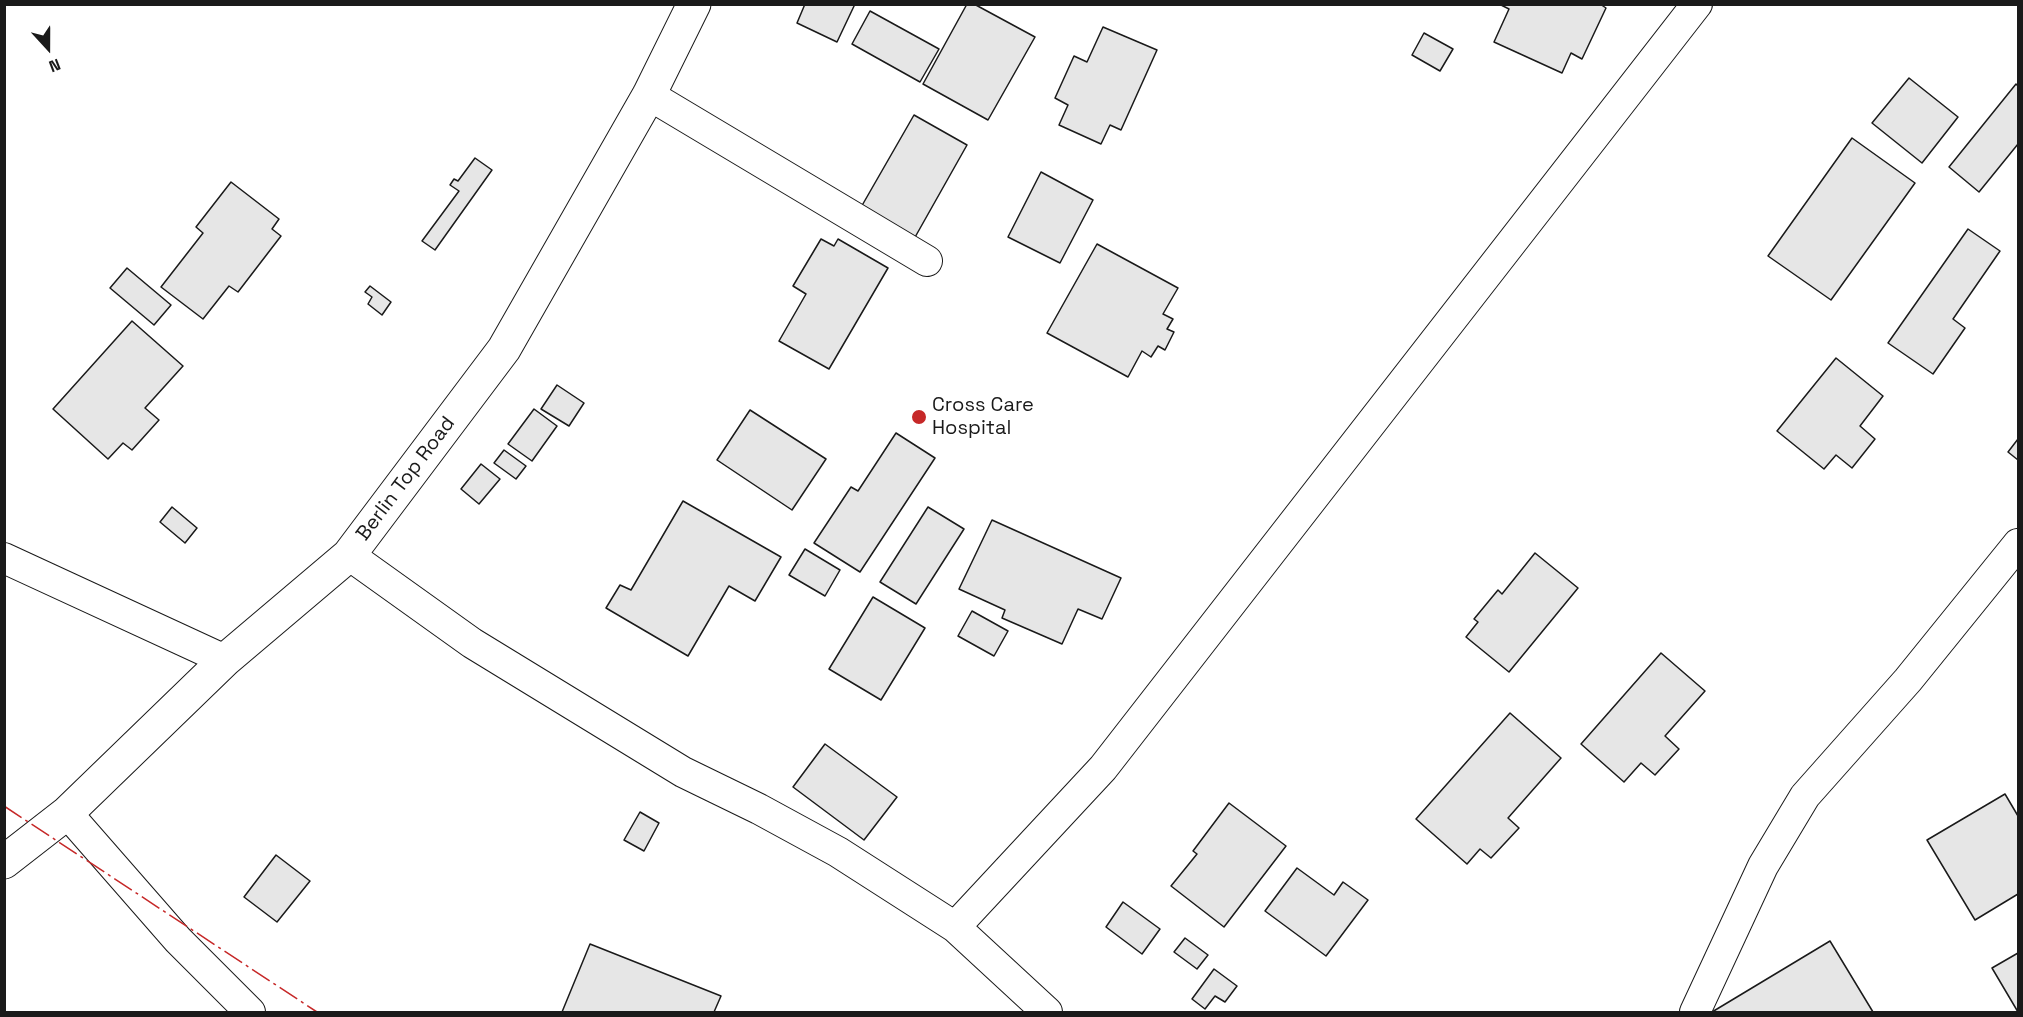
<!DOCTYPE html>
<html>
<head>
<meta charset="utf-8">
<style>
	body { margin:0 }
	#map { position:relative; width:2023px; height:1017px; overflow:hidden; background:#fff; font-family:"Space Grotesk",sans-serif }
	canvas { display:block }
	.frame { position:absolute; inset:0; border:6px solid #1a1a1a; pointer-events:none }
	.north { position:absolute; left:18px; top:18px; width:60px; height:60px; -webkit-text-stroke:4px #fff; paint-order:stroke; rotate:159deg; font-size:16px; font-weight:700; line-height:24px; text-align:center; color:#1a1a1a }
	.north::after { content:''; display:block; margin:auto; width:21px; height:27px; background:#1a1a1a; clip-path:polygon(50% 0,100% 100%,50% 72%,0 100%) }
</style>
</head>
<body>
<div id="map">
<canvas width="2023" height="1017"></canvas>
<div class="frame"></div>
<div class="north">N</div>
</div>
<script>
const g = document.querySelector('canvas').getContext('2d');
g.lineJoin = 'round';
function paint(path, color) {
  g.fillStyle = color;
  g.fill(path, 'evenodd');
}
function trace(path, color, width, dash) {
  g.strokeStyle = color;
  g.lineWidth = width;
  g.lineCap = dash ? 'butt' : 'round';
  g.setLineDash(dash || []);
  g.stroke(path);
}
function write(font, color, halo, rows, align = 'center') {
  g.font = font + ' "Space Grotesk",sans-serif';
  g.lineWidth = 4.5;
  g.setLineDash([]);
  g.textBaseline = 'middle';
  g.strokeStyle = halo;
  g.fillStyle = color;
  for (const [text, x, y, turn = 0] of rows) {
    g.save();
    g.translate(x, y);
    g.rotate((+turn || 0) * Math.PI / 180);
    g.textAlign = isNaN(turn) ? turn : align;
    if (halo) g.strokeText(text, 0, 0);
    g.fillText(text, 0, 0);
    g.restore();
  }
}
const building = new Path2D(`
	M805,4H855L837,42L797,23Z
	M967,4H974L1035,37L988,120L923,84Z
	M1499,4H1600L1606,8L1582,59L1571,53L1562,73L1494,42L1509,9Z
	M870,11L939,49L920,82L852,44Z
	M1103,27L1157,50L1121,130L1110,125L1101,144L1059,125L1068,105L1055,98L1074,56L1087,62Z
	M1424,33L1453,49L1440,71L1412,55Z
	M1909,78L1958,117L1922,163L1872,123Z
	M2016,84L2018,86V144L1979,192L1949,167Z
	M914,115L967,145L914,239L860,209Z
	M1852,138L1915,183L1831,300L1768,256Z
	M475,158L492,170L435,250L422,241L459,191L450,185L454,179L458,181Z
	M1041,172L1093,200L1060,263L1008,237Z
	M231,182L279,219L272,229L281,236L238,292L229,286L203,319L161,287L203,233L196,227Z
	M1968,229L2000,251L1953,319L1965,328L1933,374L1888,343Z
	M821,239L834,246L838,239L888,268L829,369L779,341L806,294L793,286Z
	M1097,244L1178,288L1163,314L1173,319L1167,329L1174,332L1165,350L1158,346L1151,357L1142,351L1128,377L1047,333Z
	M127,268L171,305L154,325L110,288Z
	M370,286L391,302L382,315L368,304L372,297L365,292Z
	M132,321L183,366L145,408L159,420L132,450L123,443L108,459L53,409Z
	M1836,358L1883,396L1860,426L1875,439L1852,468L1836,455L1824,469L1777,431Z
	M557,385L584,403L569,426L541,409Z
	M534,409L557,426L532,461L508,444Z
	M750,410L826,459L792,510L717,460Z
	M896,433L935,458L860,572L814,543L851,487L858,491Z
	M2018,439V460L2008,452Z
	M504,450L526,466L516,479L494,463Z
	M481,464L500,479L479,504L461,489Z
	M683,501L781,557L755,601L729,586L688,656L606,608L620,585L631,590Z
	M172,507L197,528L185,543L160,522Z
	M928,507L964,529L916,604L880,582Z
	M992,520L1121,578L1102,619L1078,609L1062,644L1002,618L1005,610L959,589Z
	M805,549L840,570L825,596L789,575Z
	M1535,553L1578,588L1509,672L1466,637L1478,622L1474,619L1498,590L1502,594Z
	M873,597L925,628L881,700L829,669Z
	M972,611L1008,631L994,656L958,636Z
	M1661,653L1705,691L1665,736L1679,749L1655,775L1641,763L1624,782L1581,744Z
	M1510,713L1561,758L1508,818L1519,828L1491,858L1480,849L1467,864L1416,819Z
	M825,744L897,797L864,840L793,787Z
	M2005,794L2018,816V894L1975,920L1927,840Z
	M1229,803L1286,846L1224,927L1171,886L1197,854L1193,851Z
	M640,812L659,823L644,851L624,840Z
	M276,855L310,881L277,922L244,897Z
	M1297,868L1334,895L1343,882L1368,900L1326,956L1265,911Z
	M1123,902L1160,929L1142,954L1106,927Z
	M1185,938L1208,955L1197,969L1174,952Z
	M1830,941L1873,1012H1712Z
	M590,944L721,996L714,1012H562Z
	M2018,953V1012L1992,968Z
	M1214,969L1237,986L1225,1002L1215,996L1205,1009L1192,999Z`);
const street = new Path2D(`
	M649,95L927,261
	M349,555L472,643L683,772L759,809L838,852L955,927L1103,768L1697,4
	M4,558L225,660
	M67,813L178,940L250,1012
	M955,927L1047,1012
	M1695,1012L1763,866L1805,796L1908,680L2018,544`);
const secondary = new Path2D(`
	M4,862L67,813L225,660L349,555L504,349L649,95L694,4`);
const power = new Path2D(`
	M4,806L317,1012`);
const markers = [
	[919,417,8,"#c62828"]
];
const poiNames = [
	["Cross Care",932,406],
	["Hospital",932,429]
];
const streetNames = [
	["Berlin Top Road",406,479,-53]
];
paint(building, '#e6e6e6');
trace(building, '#1a1a1a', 1.5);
trace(street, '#1a1a1a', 32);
trace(secondary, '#1a1a1a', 35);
trace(street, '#fff', 30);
trace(secondary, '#fff', 33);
trace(power, '#c62828', 1.5, [21, 4.5, 3, 4.5]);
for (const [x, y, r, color] of markers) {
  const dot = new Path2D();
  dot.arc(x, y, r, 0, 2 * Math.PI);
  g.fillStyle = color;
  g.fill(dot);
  trace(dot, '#fff', 2);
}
write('20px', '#1a1a1a', '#fff', poiNames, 'left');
write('20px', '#1a1a1a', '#fff', streetNames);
</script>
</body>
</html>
